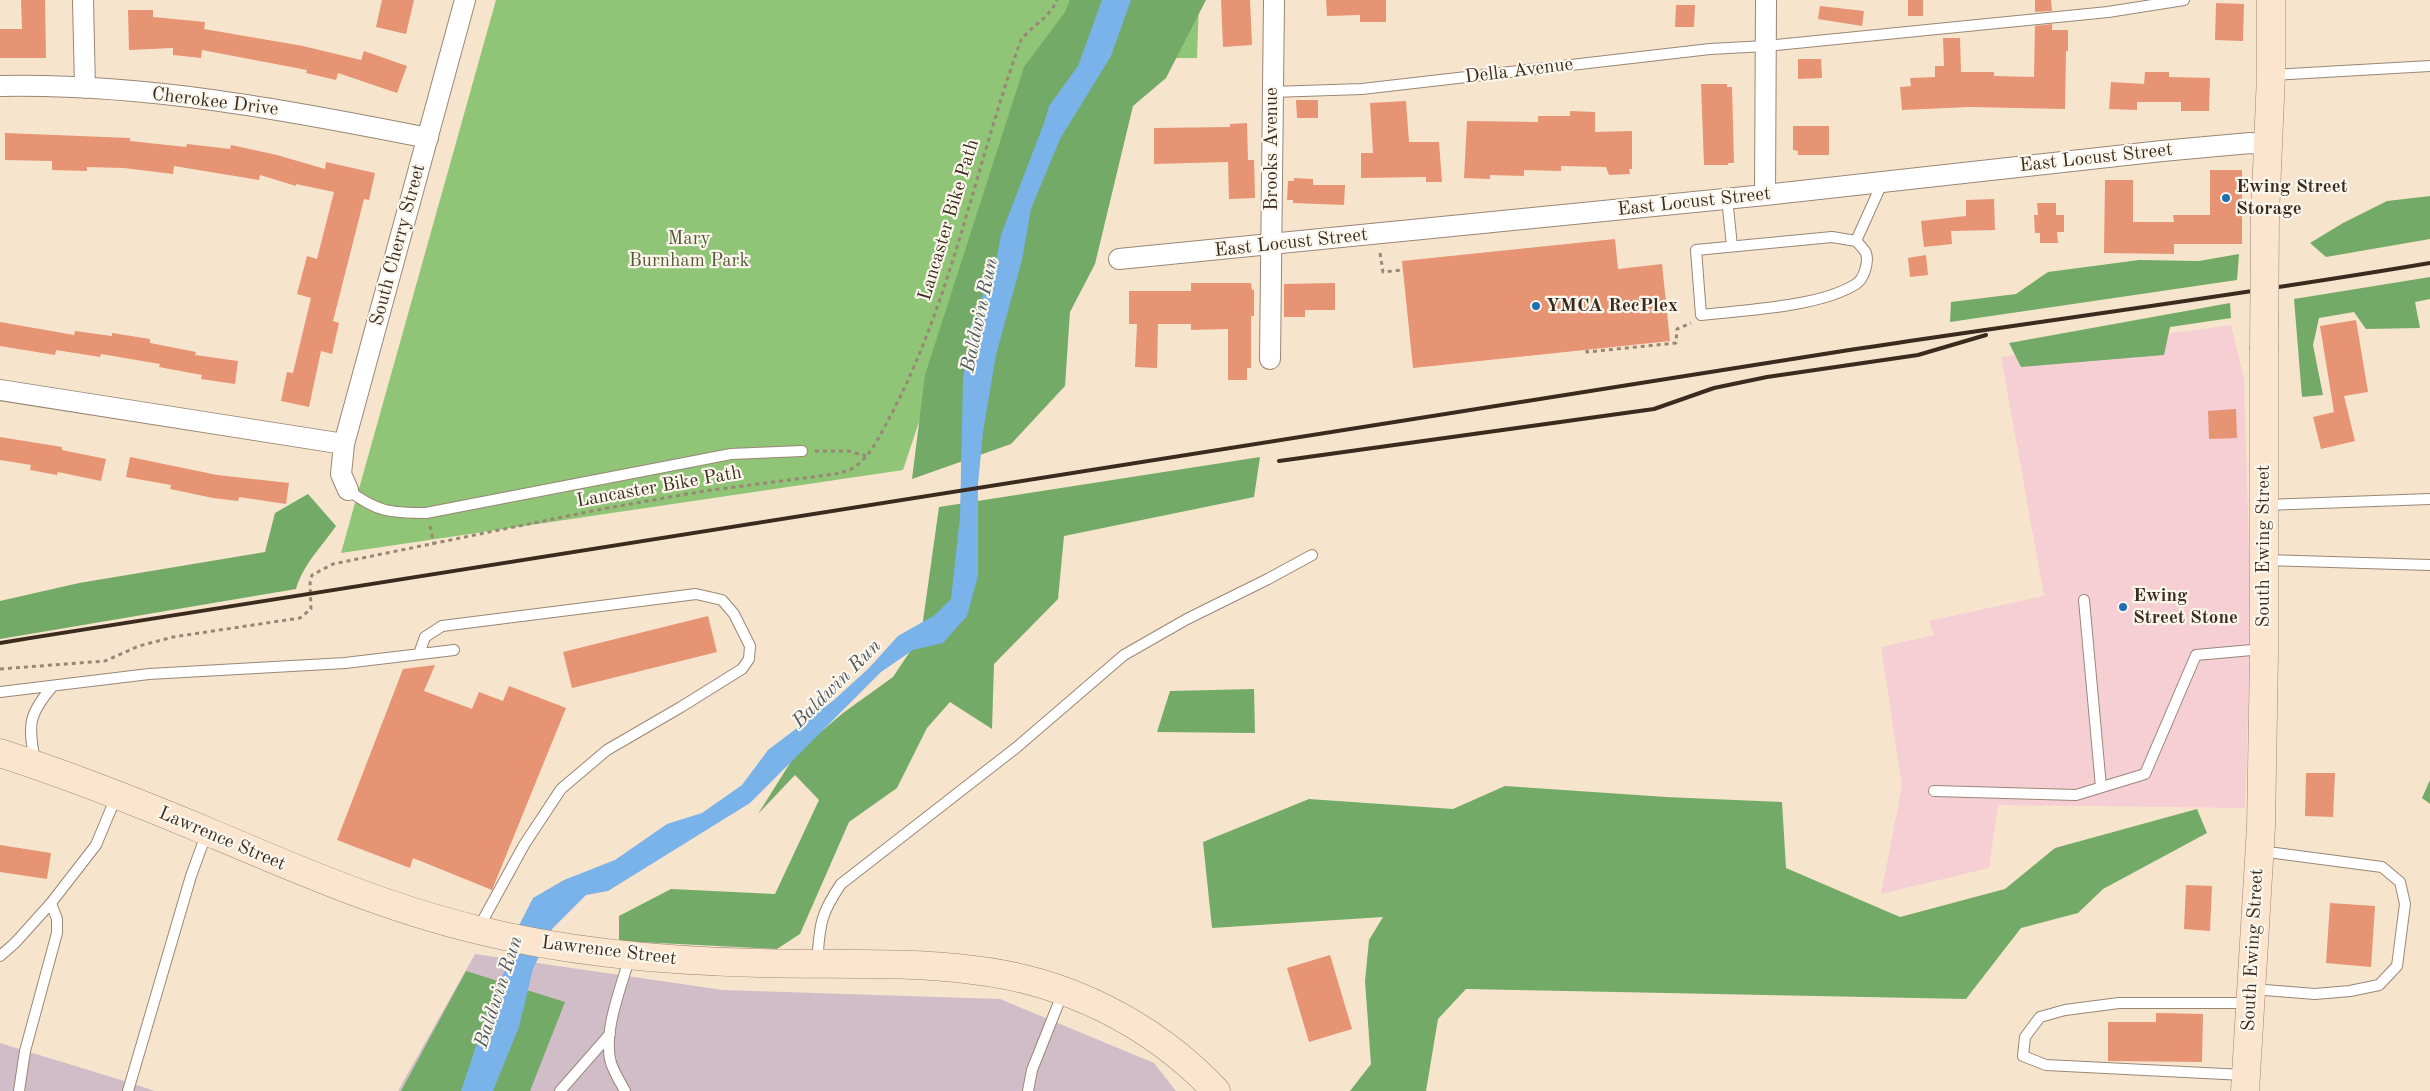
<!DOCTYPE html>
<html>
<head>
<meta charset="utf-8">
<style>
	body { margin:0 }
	canvas { display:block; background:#f7e4cd }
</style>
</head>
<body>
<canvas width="2430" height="1091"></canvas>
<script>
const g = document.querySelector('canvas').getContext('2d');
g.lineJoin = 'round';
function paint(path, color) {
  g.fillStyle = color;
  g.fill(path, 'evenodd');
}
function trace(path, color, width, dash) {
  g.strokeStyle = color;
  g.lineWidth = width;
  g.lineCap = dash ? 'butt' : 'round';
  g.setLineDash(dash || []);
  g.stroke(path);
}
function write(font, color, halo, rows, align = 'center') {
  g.font = font + ' "Old Standard TT",serif';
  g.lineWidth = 4.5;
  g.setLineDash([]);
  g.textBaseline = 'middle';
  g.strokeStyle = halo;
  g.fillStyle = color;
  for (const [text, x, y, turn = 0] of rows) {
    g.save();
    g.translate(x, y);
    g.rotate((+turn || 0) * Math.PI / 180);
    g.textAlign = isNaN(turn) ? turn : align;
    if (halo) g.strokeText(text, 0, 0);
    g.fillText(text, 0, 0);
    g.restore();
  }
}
const built = new Path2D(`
	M2231,325L2244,379L2251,618L2245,808L1998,805L1989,868L1881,894L1902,786L1881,647L1934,635L1929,621L2044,596L2001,357Z`);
const industrial = new Path2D(`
	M475,954L723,990L1000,999L1154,1063L1176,1091H398Z
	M0,1043L121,1080L155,1091H0Z`);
const green = new Path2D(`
	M496,0H1199L1197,58H1123L1006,159L903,470L341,553Z`);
const forest = new Path2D(`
	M1070,0H1206L1166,78L1133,106L1095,264L1070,312L1065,386L1011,444L912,479L925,375L1024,67L1065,12Z
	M2430,196V239L2326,257L2310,243L2343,223L2387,201Z
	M2239,254L2237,280L1950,322L1951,302L2016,294L2048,272L2139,260L2199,261Z
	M2430,277V299L2415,302L2420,328L2366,329L2354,312L2319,318L2313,345L2323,395L2302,397L2294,299Z
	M2230,303L2231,318L2170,327L2164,355L2021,367L2009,343Z
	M1260,457L1254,497L1064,536L1058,599L994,664L992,729L950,702L927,728L897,788L849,822L800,934L777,949L619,941V916L671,889L775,894L819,800L795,775L758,814L797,752L843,713L893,677L921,635L939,507Z
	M308,494L336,526C322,546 303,565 296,589L0,639V601L79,583L265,552L275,513Z
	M1254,689L1255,733L1157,732L1170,691Z
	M2430,780V804L2422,798Z
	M1505,786L1666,797L1782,802L1786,868L1900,917L2005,889L2055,848L2197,809L2207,833L2103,889L2078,913L2021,928L1966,999L1466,989L1438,1019L1426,1091H1350L1371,1064L1365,981L1369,940L1383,917L1212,928L1203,842L1309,799L1453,809Z
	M466,971L565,1002L530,1091H401Z`);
const water = new Path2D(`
	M1102,0H1131L1111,56L1060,139L1031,209L1022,260L996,355L983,432L978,484V576L967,616L943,643L913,650L881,672L750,803L608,891L586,895L552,929L533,969L519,1027L493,1091H461L492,998L506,968L512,939L533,898L564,880L615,860L667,824L702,813L742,785L768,750L834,700L869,668L898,636L935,615L951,599L960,517L963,380L970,328L996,262L1001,235L1044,123L1049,106L1078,66Z`);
const building = new Path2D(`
	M21,0H45L46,58H0V29H22Z
	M382,0H414L406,34L376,27Z
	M1221,0H1250L1252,45L1223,47Z
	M1326,0H1386V22H1360V15L1327,16Z
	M1908,0H1923V16H1908Z
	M2035,0H2051L2052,11L2035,12Z
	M2216,3L2244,4L2243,41L2215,40Z
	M1676,5H1695L1694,27H1675Z
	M1820,6L1864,11L1862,26L1818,19Z
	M128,10H153V17L205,22L204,29L303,46L361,60L364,51L407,66L397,93L338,73L336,80L306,73L307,70L202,50L201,58L173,55V48L129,50Z
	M2052,24V30H2068V51H2066L2065,109L1969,107L1902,110L1900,87L1911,86L1910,78L1935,77V66H1944L1943,38H1960L1961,72H1994V76L2034,77L2035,26Z
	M1798,59H1821L1822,78L1798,79Z
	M2145,72H2169V77L2210,78L2209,111H2181V102H2137V110L2109,109L2111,82L2144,84Z
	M1701,84H1727V87H1732L1734,163H1728V165H1704Z
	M1296,100H1318V118H1297Z
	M1406,101L1409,142H1439L1442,182H1426V177L1361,178V153H1373L1370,103Z
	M1570,111L1595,112V132L1632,131V169H1629L1630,174L1609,175L1606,167L1561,166V171L1524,170V176L1490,175V179L1464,178L1467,121L1538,122V116H1570Z
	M1247,123L1248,160H1254L1255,198L1229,199L1228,162L1154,164V128L1230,127V124Z
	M1793,126H1829V155H1798V151L1793,150Z
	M5,133L130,138V141L186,147L187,144L230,149L231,145L277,155L325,169L326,162L375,173L369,200L364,199L333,321L339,323L332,354L321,351L309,407L281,401L287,372L293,373L311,298L297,294L307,256L317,259L334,192L296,184V186L260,175L259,180L174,166L173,174L124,168L87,167V171L52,170V161L5,160Z
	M2210,170H2242V244H2174V254L2104,253L2105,180H2133V222H2174L2173,215H2210Z
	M1294,178L1313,179V185H1345L1344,205L1293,203V200H1287L1288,181H1294Z
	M1994,199L1995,230L1951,231L1952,244L1924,247L1921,221L1966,216V200Z
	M2037,203H2056V215H2064V232H2057L2058,243H2040V233H2035L2034,215H2038Z
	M1615,239L1618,269L1662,264L1670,341L1413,368L1402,261Z
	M1926,255L1928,275L1910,277L1908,258Z
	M1191,283H1251L1252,290H1254V316H1251V368H1247V380H1228V329L1191,330V324H1158L1157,368L1135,367L1137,324H1129V291H1191Z
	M1335,283V310H1305V317H1284V284Z
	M2356,320L2368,392L2344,396L2355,441L2321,449L2313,417L2334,412L2320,326Z
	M0,322L74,335L75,331L112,336V333L150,339V343L196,352L195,355L238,361L235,384L201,379L202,375L159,367L160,364L101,354L100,357L56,350L55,355L0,346Z
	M2236,409L2237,438L2209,439L2208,411Z
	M0,437L62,447V450L106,459L101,481L58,472L57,475L30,470L31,465L0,460Z
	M130,457L217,475L289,483L286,504L239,497L238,501L213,498L170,489L171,485L126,477Z
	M708,616L717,652L572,688L563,652Z
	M435,665L424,691L472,709L479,692L503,701L509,686L566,708L492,890L413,858L410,868L337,840L403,669Z
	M2306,773H2335L2333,817L2305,816Z
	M0,845L51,853L47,879L0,872Z
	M2186,885L2212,886L2210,931L2184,929Z
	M2330,903L2375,906L2371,967L2326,963Z
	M1330,955L1352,1029L1309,1042L1287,968Z
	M2156,1013L2203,1014L2202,1062L2108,1061V1022H2156Z`);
const path = new Path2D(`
	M1380,253L1383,272L1403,270
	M1587,350V352L1676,343L1677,329L1691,323
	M815,451H848L866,456
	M430,526L434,545
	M0,669L105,661L139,646L173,637L300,618L311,609L310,583L312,575L333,564L602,509L704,491L835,474C842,472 850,471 856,466C873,453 882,431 892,413C953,296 976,163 1021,40C1033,24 1048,20 1057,0`);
const lane = new Path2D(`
	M2272,75L2430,66
	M1272,92L1362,89L1710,49L1766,46L2108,12L2184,0
	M1727,198L1732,246
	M1832,237L1856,241C1859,244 1864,249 1866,253C1869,262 1864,279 1856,284C1820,307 1744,310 1701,315L1696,250Z
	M1856,241L1883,181
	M348,490C377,512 390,513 426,513L731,454L802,451
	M2265,505L2430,499
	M2265,560L2430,565
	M2084,600L2101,787
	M419,654L425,637L442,626L696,594L722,600L734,614L750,646L749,659L742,669L681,707L607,750L561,789L524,845L478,929
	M0,692L149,674L345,663L454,650
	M35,761C28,725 28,715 52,687
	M1934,791L2076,795L2145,774L2196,655L2263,649
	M0,956L15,943L51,903L96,845L116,797
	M817,963C820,926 819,916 841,884L1017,747L1124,655L1187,619L1268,579L1312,555
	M2252,989L2315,994L2350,991L2379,985L2397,966L2405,904L2400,882L2382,867L2260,851
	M2244,1075L2046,1065L2023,1056L2025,1037L2040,1017L2065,1010L2119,1003H2249
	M19,1091L25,1051L57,933V919L51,903
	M128,1091L191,876L207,832
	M560,1091L610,1034
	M625,1091C620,1082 614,1072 611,1063C602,1033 622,985 630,956
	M1028,1091L1032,1070L1063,992`);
const street = new Path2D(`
	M83,0L85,88
	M0,86C144,83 287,110 428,138
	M1765,195L1766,0
	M1119,259L1765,195L2162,151L2250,143L2268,145
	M1270,359L1274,0
	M0,390L344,444
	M348,490L341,474L344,444L465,0`);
const secondary = new Path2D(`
	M2265,216L2271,75V0
	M0,753C71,776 142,804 211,833C298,870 386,908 478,930C570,953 665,961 760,963C831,965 902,961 973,970C1065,980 1152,1023 1216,1091
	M2245,1091L2261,827L2264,655V350`);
const rail = new Path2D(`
	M1279,461L1654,409L1714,388L1767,377L1918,355L1986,335
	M0,643C614,542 1229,447 1843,351C2039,321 2235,296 2430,263`);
const secondaryBridge = new Path2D(`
	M2264,350L2265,216`);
const markers = [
	[2226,198,5,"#1f6fb2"],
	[1536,306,5,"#1f6fb2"],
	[2123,607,5,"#1f6fb2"]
];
const streetNames = [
	["Della Avenue",1519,71,-7],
	["Cherokee Drive",215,102,7],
	["Brooks Avenue",1272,149,-90],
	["East Locust Street",2096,158,-6],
	["East Locust Street",1694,202,-6],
	["Lancaster Bike Path",949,220,-73],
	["East Locust Street",1291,243,-6],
	["South Cherry Street",398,245,-75],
	["Lancaster Bike Path",659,487,-10],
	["South Ewing Street",2264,546,-90],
	["Lawrence Street",222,839,23],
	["South Ewing Street",2253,950,-87],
	["Lawrence Street",609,951,7]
];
const poiNames = [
	["Ewing Street",2236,187],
	["Storage",2236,209],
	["YMCA RecPlex",1546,306],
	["Ewing",2133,596],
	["Street Stone",2133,618]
];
const parkNames = [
	["Mary",689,239],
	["Burnham Park",689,261]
];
const waterNames = [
	["Baldwin Run",980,315,-78],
	["Baldwin Run",837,684,-45],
	["Baldwin Run",499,992,-72]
];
paint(built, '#f6cfd5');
paint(industrial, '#d1bdc8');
paint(green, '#90c476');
paint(forest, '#74aa67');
paint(water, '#7ab2ea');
paint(building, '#e79474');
trace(lane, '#998776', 12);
trace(street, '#998776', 22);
trace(secondary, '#998776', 29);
trace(path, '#998776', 3, [4, 4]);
trace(lane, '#fff', 10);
trace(street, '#fff', 20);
trace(secondary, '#fbe5cf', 28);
trace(rail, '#3b2a1e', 4);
trace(secondaryBridge, '#998776', 29, []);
trace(secondaryBridge, '#fbe5cf', 28);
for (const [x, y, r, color] of markers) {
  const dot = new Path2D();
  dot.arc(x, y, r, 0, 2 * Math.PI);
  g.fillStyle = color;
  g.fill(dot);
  trace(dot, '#fbf7ec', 2);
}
write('19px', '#3b2a1e', '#fbf7ec', streetNames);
write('bold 19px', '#3b2a1e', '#fbf7ec', poiNames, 'left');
write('19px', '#545838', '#fbf7ec', parkNames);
write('italic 20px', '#515a65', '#fbf7ec', waterNames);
</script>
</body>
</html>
